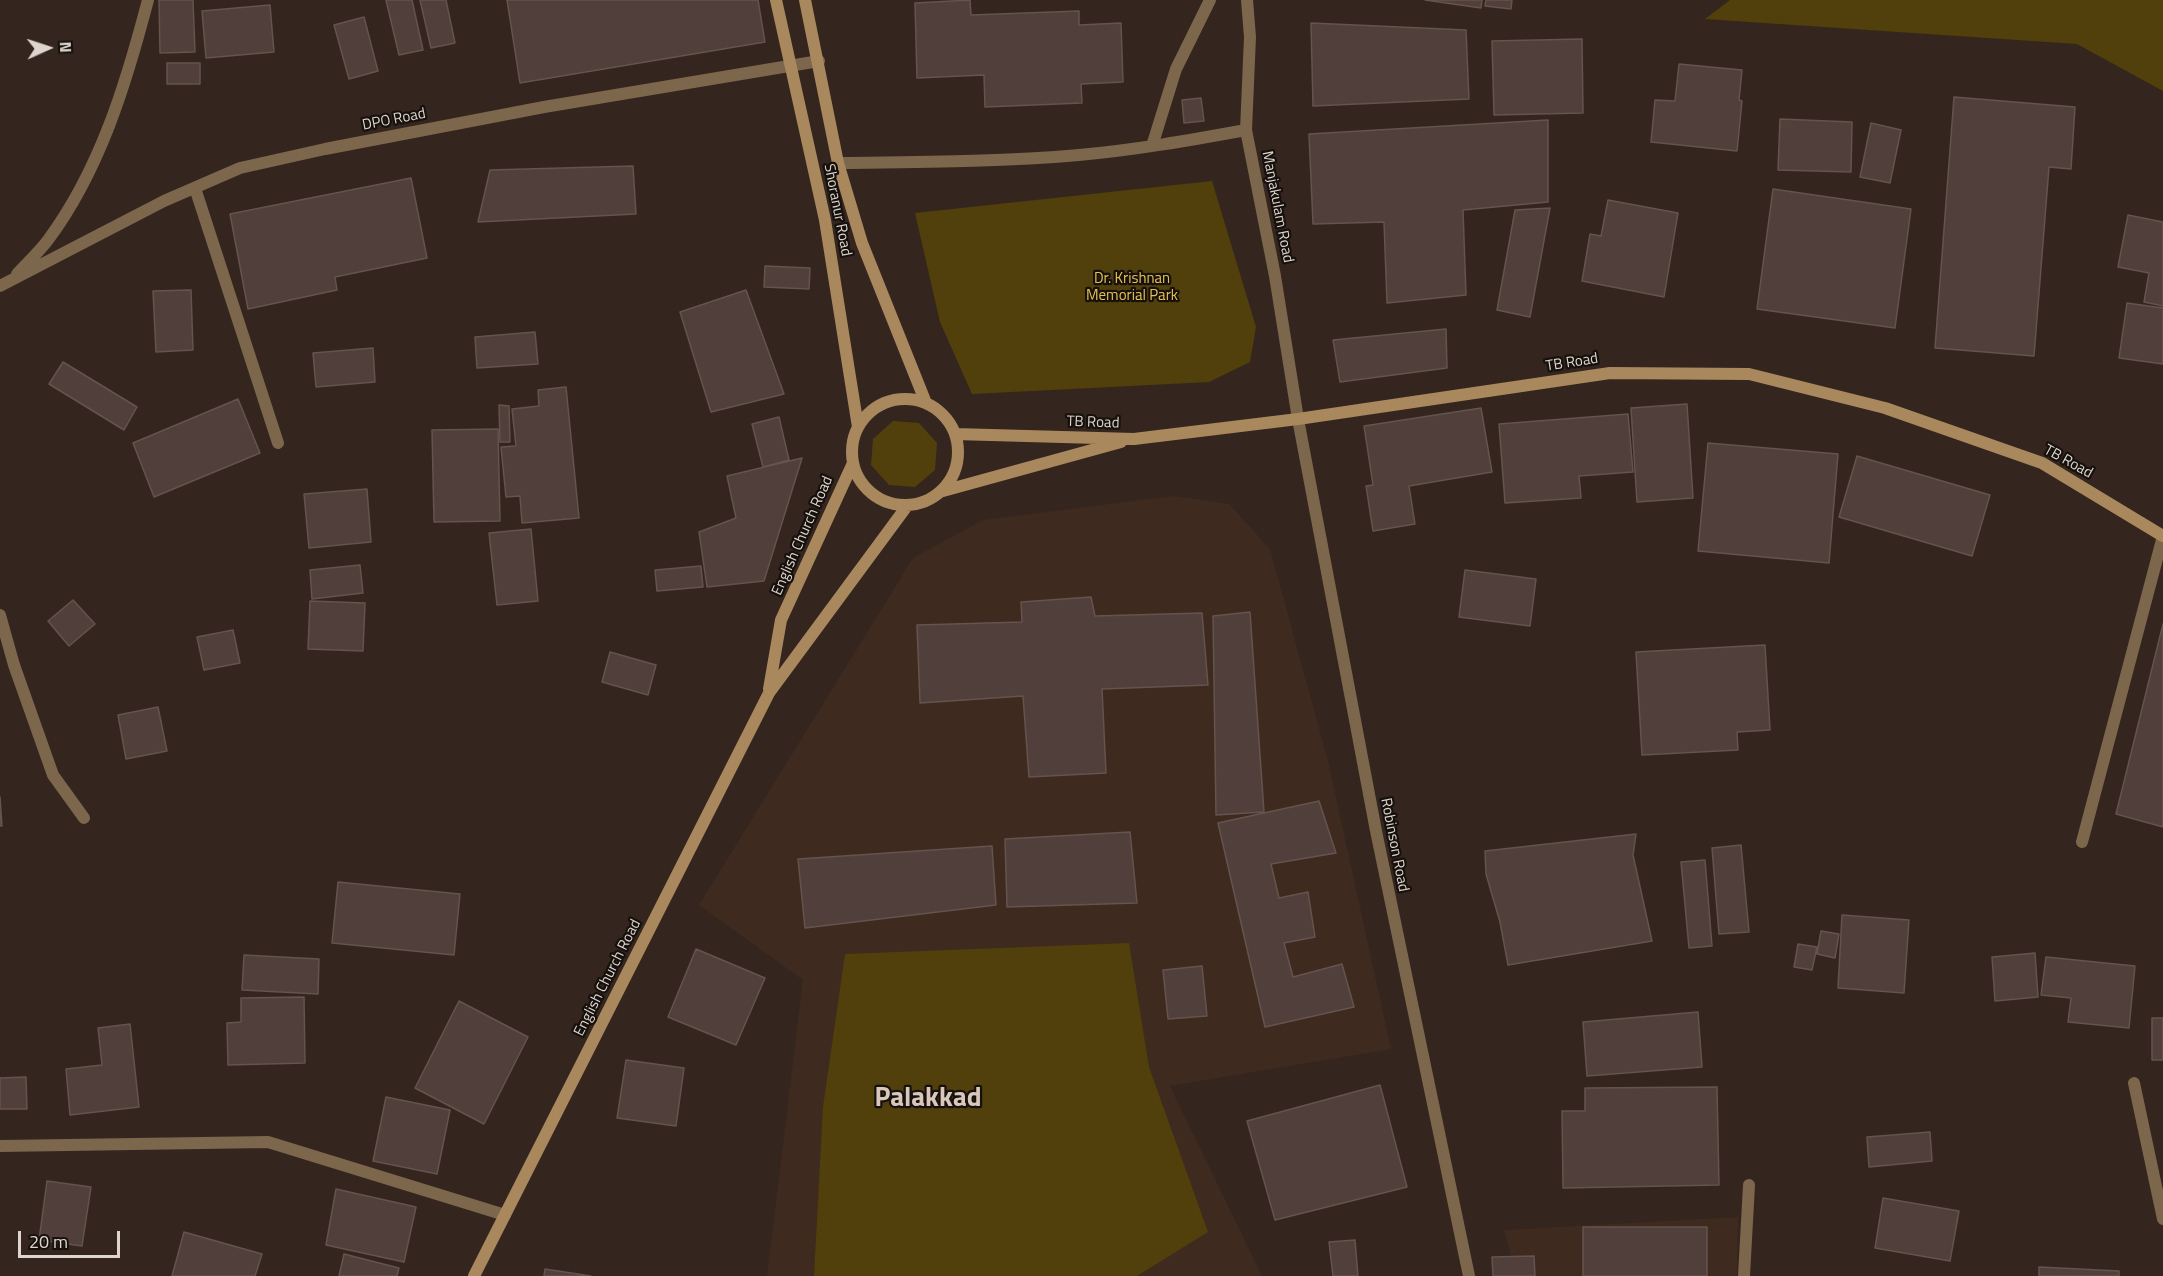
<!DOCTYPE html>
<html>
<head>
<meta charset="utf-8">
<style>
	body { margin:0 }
	#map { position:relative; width:2163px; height:1276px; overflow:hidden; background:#34261e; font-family:"Titillium Web",sans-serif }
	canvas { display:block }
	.north { position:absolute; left:18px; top:18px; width:60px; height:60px; -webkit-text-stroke:4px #17110d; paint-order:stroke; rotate:87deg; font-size:16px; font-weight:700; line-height:24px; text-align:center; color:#ded5cf }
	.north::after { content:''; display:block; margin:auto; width:21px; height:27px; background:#ded5cf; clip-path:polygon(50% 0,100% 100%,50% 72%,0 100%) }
	.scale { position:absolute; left:18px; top:1231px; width:102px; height:27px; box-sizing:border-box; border:3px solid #ded5cf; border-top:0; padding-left:8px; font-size:18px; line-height:21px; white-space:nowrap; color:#ded5cf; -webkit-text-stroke:4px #17110d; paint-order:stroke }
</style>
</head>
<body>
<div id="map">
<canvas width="2163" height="1276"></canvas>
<div class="north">N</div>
<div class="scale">20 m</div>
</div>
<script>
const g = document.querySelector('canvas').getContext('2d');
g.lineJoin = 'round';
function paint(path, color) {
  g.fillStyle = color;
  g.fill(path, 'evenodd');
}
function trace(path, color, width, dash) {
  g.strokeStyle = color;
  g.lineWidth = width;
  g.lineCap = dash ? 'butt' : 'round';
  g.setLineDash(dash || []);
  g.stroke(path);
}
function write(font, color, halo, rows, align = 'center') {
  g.font = font + ' "Titillium Web",sans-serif';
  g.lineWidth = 4.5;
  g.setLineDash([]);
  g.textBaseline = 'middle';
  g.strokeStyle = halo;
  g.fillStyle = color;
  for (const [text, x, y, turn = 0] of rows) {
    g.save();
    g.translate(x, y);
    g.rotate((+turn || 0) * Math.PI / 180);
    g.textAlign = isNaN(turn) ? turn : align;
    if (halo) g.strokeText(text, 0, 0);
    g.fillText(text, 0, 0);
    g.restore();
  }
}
const built = new Path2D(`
	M1173,496L1229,504L1270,549L1328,761L1391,1049L1170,1086L1262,1276H767L803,980L699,905L913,558L983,520Z
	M1738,1217L1737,1276H1516L1504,1230Z`);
const green = new Path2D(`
	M1730,0H2163V91L2077,44L1705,19Z
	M1212,181L1256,327L1250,362L1209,382L972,394L940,322L915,213Z
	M893,421L919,423L937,443L935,470L915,487L889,485L871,465L873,439Z
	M1129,943L1149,1067L1208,1232L1137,1276H814L823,1107L845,954Z`);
const building = new Path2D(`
	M159,0H193L195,52L160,53Z
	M386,0H412L423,50L399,55Z
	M420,0H446L455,43L431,48Z
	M507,0H758L765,42L520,83Z
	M970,0L971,15L1079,11V25L1121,23L1123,82L1081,84L1082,103L985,107L984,75L917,78L915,3Z
	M1425,0H1482L1481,8Z
	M1486,0H1512L1511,9L1485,6Z
	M270,5L274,52L206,58L202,11Z
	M364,17L378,71L349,79L334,25Z
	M1311,23L1466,30L1469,99L1313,106Z
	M1582,39L1583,113L1494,115L1492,41Z
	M167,63H200V84H167Z
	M1679,64L1742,70L1739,100L1742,101L1737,151L1651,142L1655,100L1675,101Z
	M1954,97L2075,107L2071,169L2049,167L2034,356L1935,348Z
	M1201,98L1204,121L1184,123L1182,100Z
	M1780,119L1852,122L1851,172L1778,170Z
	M1548,120V202L1463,210L1466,295L1387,303L1384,222L1313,224L1309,134Z
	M1871,123L1901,130L1890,183L1860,177Z
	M633,166L636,214L478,222L490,170Z
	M411,178L427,258L335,277L337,290L248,309L230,214Z
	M1773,189L1911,209L1895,328L1757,309Z
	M1608,200L1678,213L1664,297L1582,281L1590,234L1601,236Z
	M1550,208L1530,317L1497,310L1515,210Z
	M2128,215L2163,222V306L2144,302L2149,273L2118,267Z
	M765,266L810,268L809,289L764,287Z
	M191,290L193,350L156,352L153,291Z
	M746,290L784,394L711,412L680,312Z
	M2127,303L2163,308V364L2119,358Z
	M1446,329L1447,368L1340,382L1333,340Z
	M535,332L538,364L477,368L475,337Z
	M373,348L375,382L316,387L313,353Z
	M63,362L137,407L124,430L49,384Z
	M566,387L579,518L522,523L520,496L506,497L501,447L516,446L512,409L539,406L538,390Z
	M238,399L260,453L154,497L133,443Z
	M1687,404L1693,498L1637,502L1631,408Z
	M499,405L509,406L510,442H500Z
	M1481,408L1492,472L1409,486L1415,524L1373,531L1366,486L1373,485L1364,426Z
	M1628,414L1633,472L1579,476L1581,498L1505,503L1499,424Z
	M779,417L789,460L763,467L752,424Z
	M498,429L500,521L434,522L432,430Z
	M1708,443L1838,454L1829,563L1698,551Z
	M1857,456L1990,495L1972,556L1839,517Z
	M802,458L764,581L707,587L699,532L736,518L727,476Z
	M367,489L371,542L309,548L304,494Z
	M531,529L538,601L497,605L489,533Z
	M360,565L363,593L312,599L310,570Z
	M701,566L703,587L657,591L655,570Z
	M1465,570L1536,579L1530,626L1459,617Z
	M1091,597L1095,616L1202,613L1208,685L1102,689L1106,773L1029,777L1023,696L920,703L917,625L1022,622L1021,602Z
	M73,600L95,624L69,646L48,621Z
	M310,601L365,603L363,651L308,649Z
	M1250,612L1264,812L1216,815L1213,616Z
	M2163,624V827L2116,814Z
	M233,630L240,663L204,670L197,637Z
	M1765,645L1770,730L1737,732L1738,750L1642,755L1636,652Z
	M610,652L656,665L648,695L602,682Z
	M158,707L167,751L126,759L118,715Z
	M0,797L2,826H0Z
	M1319,801L1336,853L1271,864L1279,898L1308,892L1315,937L1284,943L1293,977L1342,964L1354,1007L1265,1027L1218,823Z
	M1130,832L1137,903L1007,907L1005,839Z
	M1636,834L1633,855L1652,941L1508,965L1500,922L1486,874L1485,851Z
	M1741,845L1749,932L1719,934L1712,848Z
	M992,846L996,905L805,928L798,859Z
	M1705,860L1712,946L1689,948L1681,862Z
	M338,882L460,894L454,955L332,943Z
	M1842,915L1909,920L1904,993L1838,988Z
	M1821,931L1839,934L1835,958L1817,954Z
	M1798,944L1817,947L1812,970L1794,967Z
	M696,949L765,978L736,1045L668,1017Z
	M2035,953L2038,997L1995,1001L1992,957Z
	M244,955L319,959L318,994L242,990Z
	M2046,957L2135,966L2129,1028L2068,1022L2071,998L2041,995Z
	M1202,966L1207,1016L1168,1019L1163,970Z
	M304,997L305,1063L228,1065L227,1023L241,1022V998Z
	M459,1001L528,1037L484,1124L415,1088Z
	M1698,1012L1702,1067L1587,1076L1583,1022Z
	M2152,1018H2163V1060H2152Z
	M130,1024L139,1107L70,1115L66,1069L102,1065L98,1028Z
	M626,1060L684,1068L676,1126L617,1118Z
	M26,1077L27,1109H0V1078Z
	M1380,1085L1407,1187L1275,1220L1247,1121Z
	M1717,1087L1719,1185L1563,1188L1562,1111H1585V1088Z
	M386,1097L450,1110L437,1174L373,1161Z
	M1930,1132L1932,1161L1869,1167L1867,1137Z
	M47,1181L91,1187L82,1246L39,1240Z
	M336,1189L416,1207L404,1262L326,1245Z
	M1883,1198L1959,1211L1950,1261L1875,1248Z
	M1583,1227H1707V1276H1583Z
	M184,1232L262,1254L255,1276H172Z
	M1355,1240L1358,1276H1333L1329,1242Z
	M344,1254L399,1268L397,1276H339Z
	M1534,1256L1535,1276H1493L1492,1257Z
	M2039,1267L2119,1271V1276H2039Z
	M545,1269L591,1276H544Z`);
const minor = new Path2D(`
	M1247,0L1250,37L1246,130L1275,276L1298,419
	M1152,146L1176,69L1210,0
	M838,163C919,162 999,162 1079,155C1135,150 1191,140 1246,130
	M195,188L278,443
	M0,615L14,665L53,775L84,818
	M2134,1083L2163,1219
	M0,1146L268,1142L505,1215
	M1744,1276L1749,1185`);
const tertiary = new Path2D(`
	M17,274C27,263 39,252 48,240C100,170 126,84 148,0
	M0,286L164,201L240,168L325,149L544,107L819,61
	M1298,419L1376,831L1469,1276
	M2082,842L2163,536`);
const secondary = new Path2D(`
	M776,0L825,220L858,427
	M805,0L838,163L862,243L926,403
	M852 452a53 53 0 1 1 106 0a53 53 0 1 1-106 0Z
	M955,434L1134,439L1298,419L1610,373L1749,374L1885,408L2042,463L2163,536
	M943,491L1121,442
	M769,689L781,620L853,463
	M474,1276L769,693L907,506`);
const streetNames = [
	["DPO Road",394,120,-11],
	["Manjakulam Road",1277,207,79],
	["Shoranur Road",837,210,79],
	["TB Road",1572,363,-9],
	["TB Road",1093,423,2],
	["TB Road",2068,462,29],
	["English Church Road",803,536,-66],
	["Robinson Road",1394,845,79],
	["English Church Road",608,978,-63]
];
const parkNames = [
	["Dr. Krishnan",1132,279],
	["Memorial Park",1132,296]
];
const townNames = [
	["Palakkad",928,1099]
];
paint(built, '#3e2a1e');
paint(green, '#51400b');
paint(building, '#513f3b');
trace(building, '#65534e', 1.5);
trace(minor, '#7c664c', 12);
trace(tertiary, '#7c664c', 12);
trace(secondary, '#aa885e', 12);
write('15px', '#ded5cf', '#17110d', streetNames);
write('15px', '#e6c152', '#17110d', parkNames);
write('bold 27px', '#dac7bc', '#17110d', townNames);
</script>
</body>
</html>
